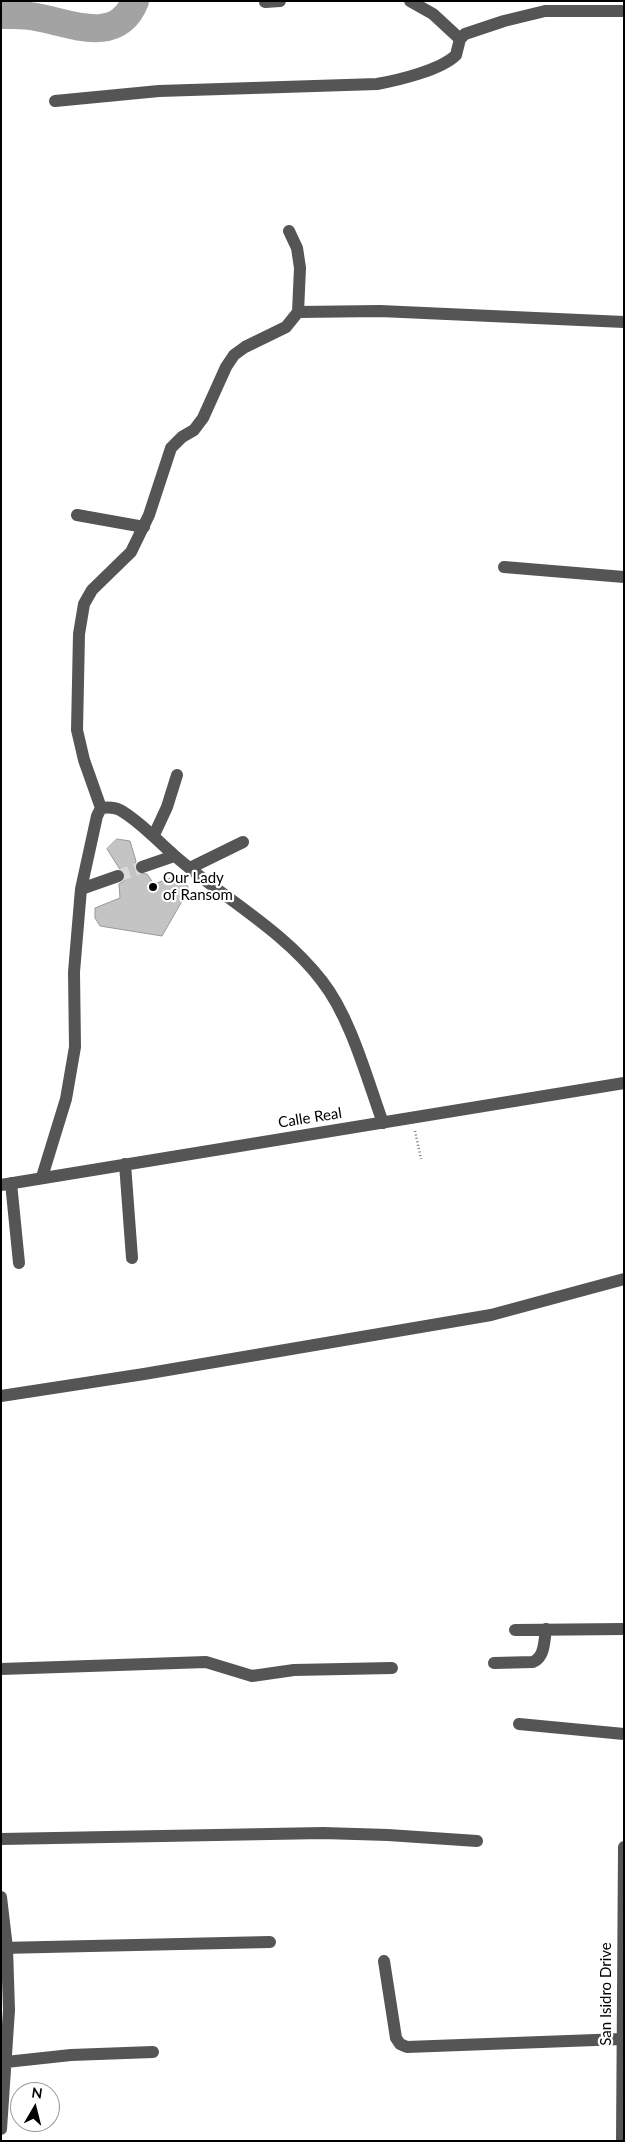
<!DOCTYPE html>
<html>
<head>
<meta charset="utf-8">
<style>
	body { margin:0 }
	#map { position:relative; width:625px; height:2142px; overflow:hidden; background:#fff; font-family:Lato,sans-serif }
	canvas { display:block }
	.frame { position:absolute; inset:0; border:2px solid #000; pointer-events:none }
	.north { position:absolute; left:10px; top:2082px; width:50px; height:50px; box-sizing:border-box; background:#fff; border:1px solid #999; border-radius:50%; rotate:8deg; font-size:14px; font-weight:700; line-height:20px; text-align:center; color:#000 }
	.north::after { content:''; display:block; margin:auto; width:18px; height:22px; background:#000; clip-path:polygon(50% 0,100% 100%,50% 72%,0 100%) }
</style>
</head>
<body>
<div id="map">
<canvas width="625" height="2142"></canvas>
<div class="frame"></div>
<div class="north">N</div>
</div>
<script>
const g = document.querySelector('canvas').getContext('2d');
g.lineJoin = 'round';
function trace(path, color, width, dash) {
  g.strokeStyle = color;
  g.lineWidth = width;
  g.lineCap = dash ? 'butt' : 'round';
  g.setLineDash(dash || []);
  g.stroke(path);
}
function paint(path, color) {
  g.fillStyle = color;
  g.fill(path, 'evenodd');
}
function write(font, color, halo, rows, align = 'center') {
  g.font = font + ' Lato,sans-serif';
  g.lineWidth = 4.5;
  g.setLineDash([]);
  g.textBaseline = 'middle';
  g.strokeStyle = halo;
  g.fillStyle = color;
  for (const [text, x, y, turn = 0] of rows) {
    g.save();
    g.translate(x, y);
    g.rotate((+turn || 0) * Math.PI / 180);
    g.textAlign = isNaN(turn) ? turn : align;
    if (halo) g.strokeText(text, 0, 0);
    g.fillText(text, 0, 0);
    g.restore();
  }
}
const river = new Path2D(`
	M1,15C13,15 25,14 36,17C70,23 117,46 135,1`);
const building = new Path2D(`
	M117,839L130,841L136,861L134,866L137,873L147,874L154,884L176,876L184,880L189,889L162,936L100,926L95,918V908L120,898L119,884L124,881L126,874L119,868L107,849Z`);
const minorTunnel = new Path2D(`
	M118,876L142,867`);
const path = new Path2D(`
	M415,1131L421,1159`);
const minor = new Path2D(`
	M410,1L433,14L460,39
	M265,2L280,1
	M55,101L159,91L377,84C399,80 441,70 456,55L460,39L465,34L504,21L545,11H624
	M298,312L380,311L624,322
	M77,515L144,527
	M504,567L624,577
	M101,808L84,760L77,730L79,634L84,604L92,590L131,552L149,515L171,448L182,437L194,430L203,418L226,367L234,355L245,347L286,327L298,312L300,268L297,248L289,231
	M154,835L167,807L177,775
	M142,867L174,856
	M190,868L243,842
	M81,889L118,876
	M125,1164L132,1258
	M42,1177L66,1099L75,1047L74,972L81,889L97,816L101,808C108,807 114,807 120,810C141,822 156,840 175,856C223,898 282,929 322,981C351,1018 367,1079 383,1123
	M11,1183L19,1263
	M1,1185L624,1083
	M1,1396L144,1374L491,1315L624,1279
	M515,1630L624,1629
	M494,1663L533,1662C545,1657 544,1641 546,1629
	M1,1669L206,1662L252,1676L294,1670L392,1668
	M519,1724L624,1734
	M1,1839L323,1833L388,1835L477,1841
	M1,1897L7,1948L9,2010L1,2129
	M1,1948L270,1942
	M384,1961L396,2038L400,2044L407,2047L622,2039
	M6,2062L71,2055L153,2052
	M622,2141L624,1847`);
const markers = [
	[153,887,5,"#000"]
];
const poiNames = [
	["Our Lady",163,878],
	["of Ransom",163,895]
];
const streetNames = [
	["Calle Real",310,1118,-9],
	["San Isidro Drive",606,1994,-90]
];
trace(river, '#a3a3a3', 28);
paint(building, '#c4c4c4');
trace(building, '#999', 1);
trace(minorTunnel, '#d9d9d9', 12, [12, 6]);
trace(path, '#777', 2.5, [1, 2.5]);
trace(minor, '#555', 12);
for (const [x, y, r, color] of markers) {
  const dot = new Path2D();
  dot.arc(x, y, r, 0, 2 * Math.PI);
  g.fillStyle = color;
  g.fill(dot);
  trace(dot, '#fff', 2);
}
write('15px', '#000', '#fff', poiNames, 'left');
write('15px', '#000', '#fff', streetNames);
</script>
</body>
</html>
